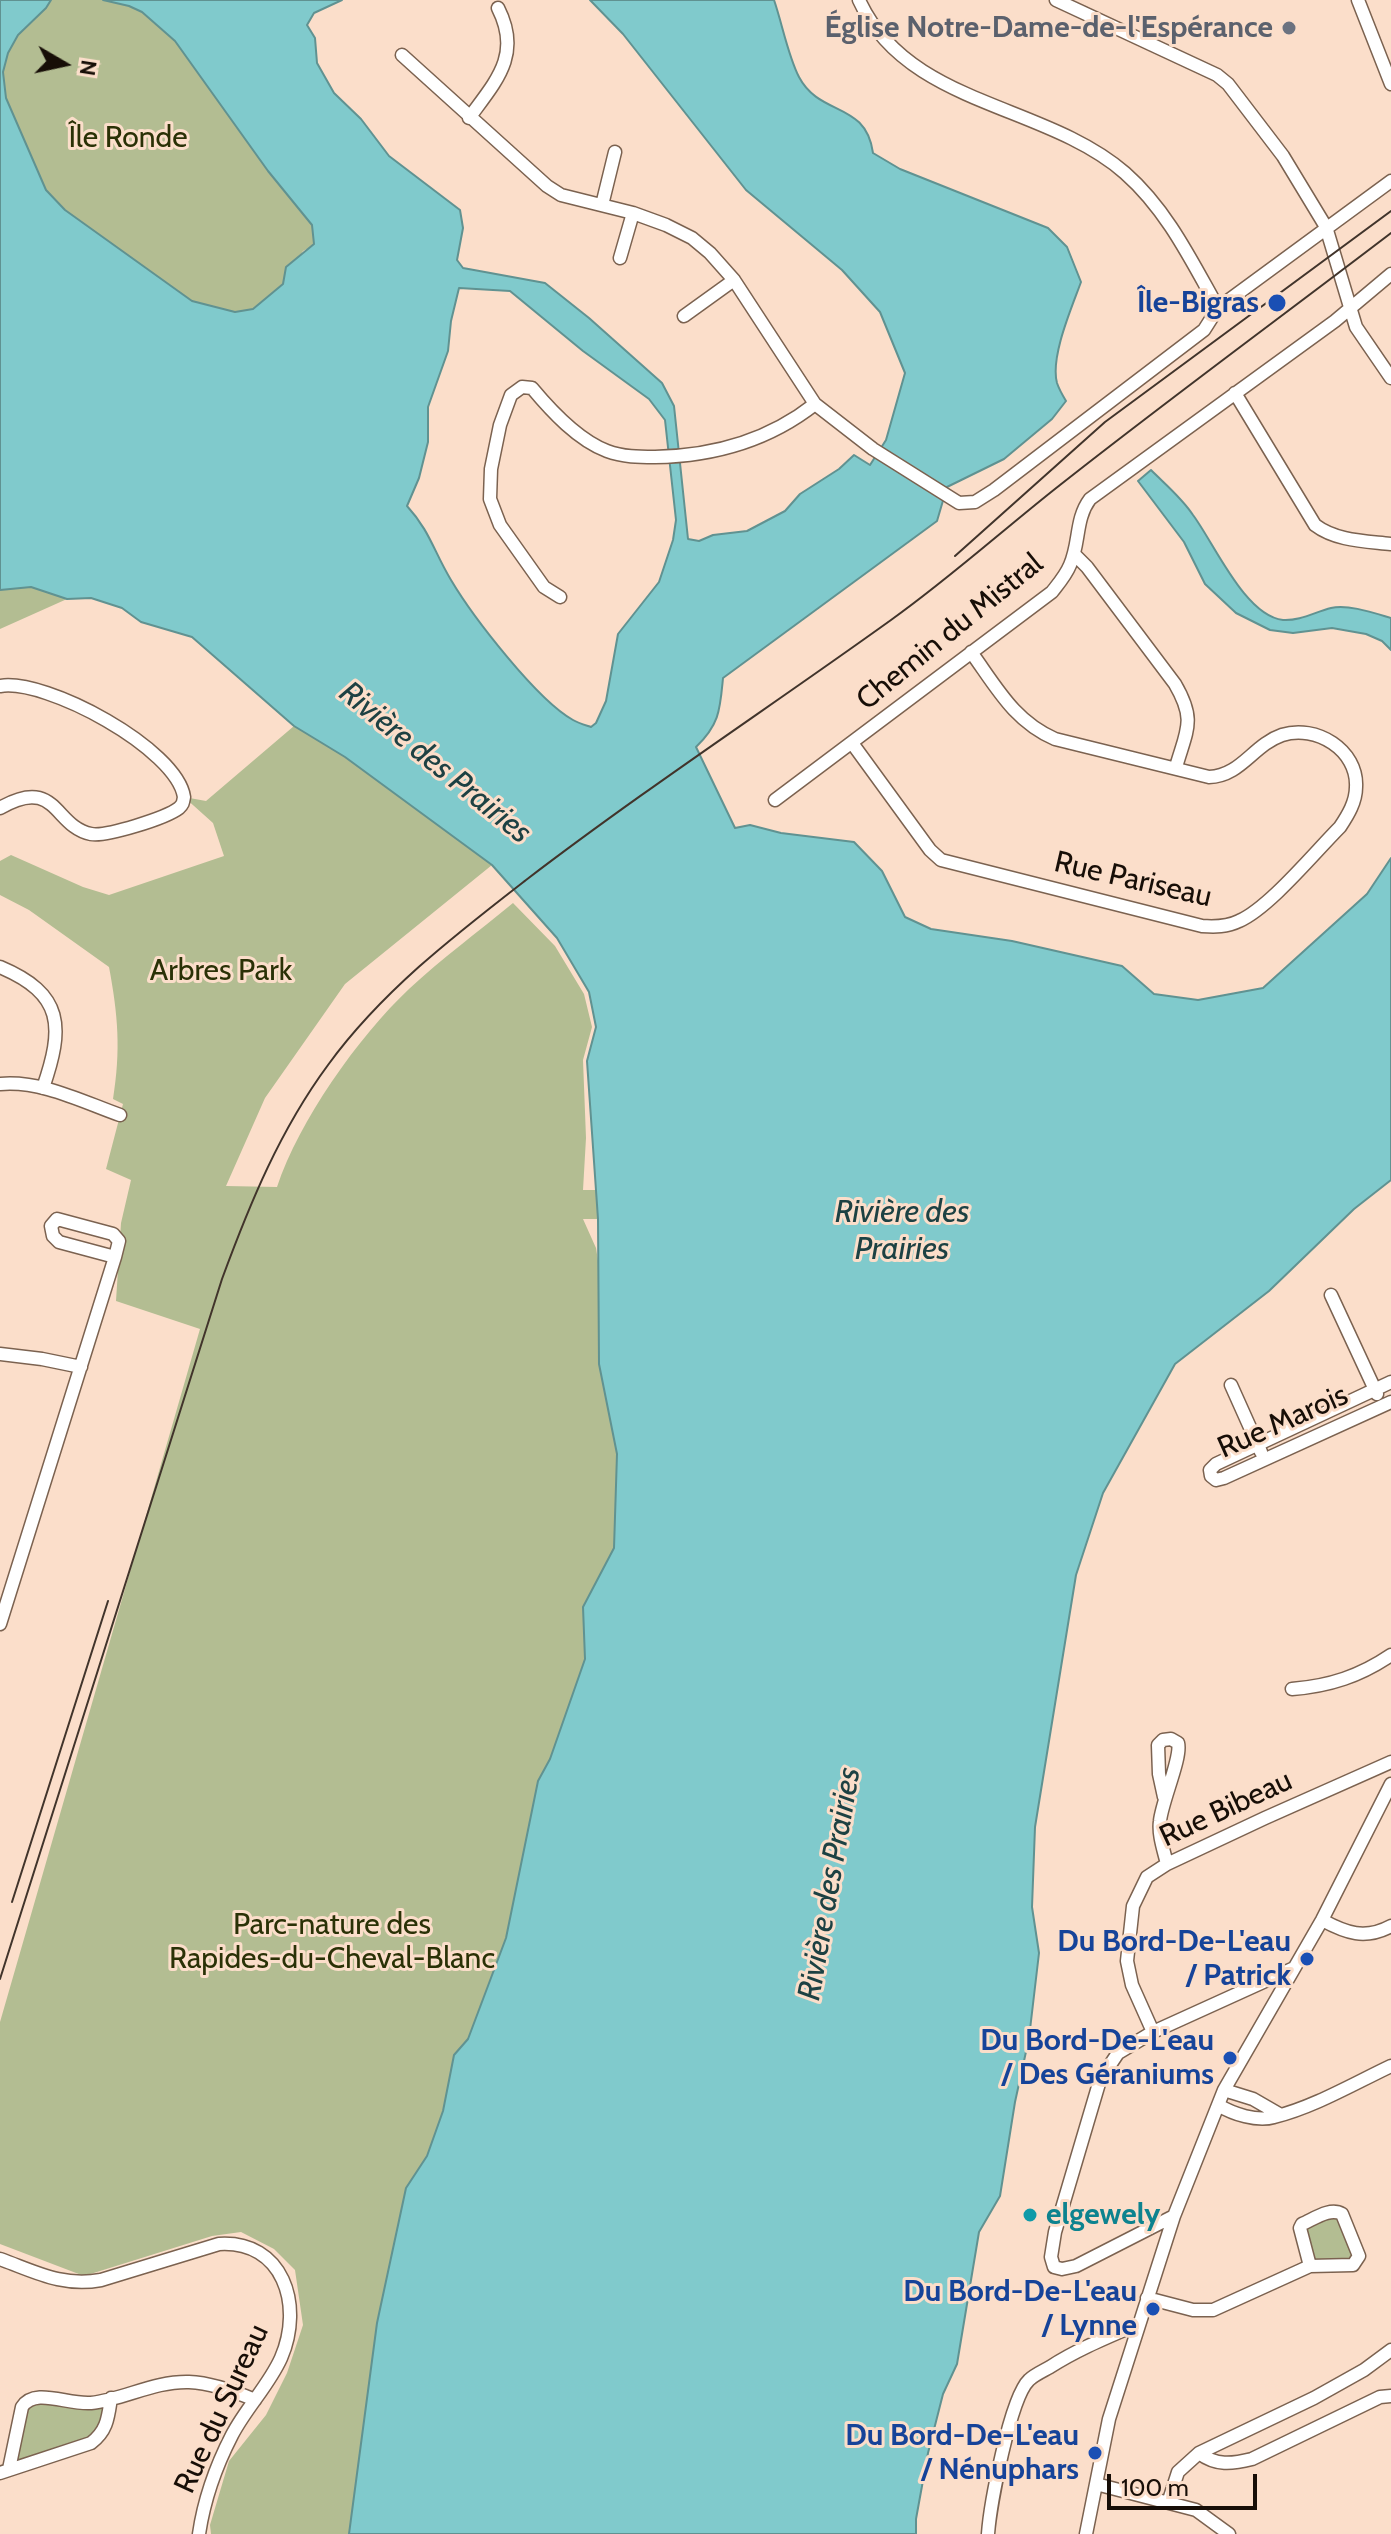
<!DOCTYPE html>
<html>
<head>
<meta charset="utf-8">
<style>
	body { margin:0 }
	#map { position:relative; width:1391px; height:2534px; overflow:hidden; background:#fbdeca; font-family:Cabin,sans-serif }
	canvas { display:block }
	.north { position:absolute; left:24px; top:24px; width:80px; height:80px; -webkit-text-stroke:6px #fbdeca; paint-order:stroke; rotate:99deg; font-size:22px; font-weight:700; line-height:32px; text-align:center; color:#170e07 }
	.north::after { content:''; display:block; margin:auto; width:28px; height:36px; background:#170e07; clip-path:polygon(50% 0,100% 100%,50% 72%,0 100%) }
	.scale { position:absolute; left:1107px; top:2474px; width:150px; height:36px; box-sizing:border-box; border:4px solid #170e07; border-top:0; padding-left:10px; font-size:24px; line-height:28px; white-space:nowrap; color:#170e07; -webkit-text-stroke:6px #fbdeca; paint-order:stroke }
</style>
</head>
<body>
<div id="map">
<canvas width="1391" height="2534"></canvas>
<div class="north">N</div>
<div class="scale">100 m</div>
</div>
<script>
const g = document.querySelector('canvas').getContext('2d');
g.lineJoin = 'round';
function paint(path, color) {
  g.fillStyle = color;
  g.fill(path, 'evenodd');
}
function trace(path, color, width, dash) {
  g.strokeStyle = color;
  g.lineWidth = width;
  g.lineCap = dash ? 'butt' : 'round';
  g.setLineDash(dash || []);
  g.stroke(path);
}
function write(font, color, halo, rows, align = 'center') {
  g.font = font + ' Cabin,sans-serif';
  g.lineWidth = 6;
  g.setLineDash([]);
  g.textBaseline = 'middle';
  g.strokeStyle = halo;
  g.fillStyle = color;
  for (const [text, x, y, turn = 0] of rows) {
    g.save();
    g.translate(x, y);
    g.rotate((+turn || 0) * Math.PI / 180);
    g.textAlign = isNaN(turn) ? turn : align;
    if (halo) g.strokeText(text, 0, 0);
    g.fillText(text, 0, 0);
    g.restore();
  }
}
const green = new Path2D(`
	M51,0H103L129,6L142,12L175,41L268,171L312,225L314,245L303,251L283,284L253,309L235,312L192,301L65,210L46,190L6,98L3,72L8,53L18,35L46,8Z
	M31,587L67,599L0,629V590Z
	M294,726L345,757L492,865L345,984L265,1098L226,1186L277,1187C299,1121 358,1037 409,989C441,959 478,932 513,903L555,946L584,994L592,1027L583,1060L586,1138L583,1190H596L598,1219H583L596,1248L610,1337L731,1484L512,2534H211L210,2525L229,2461L266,2415L287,2373L303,2325L295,2270L274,2249L241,2232L212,2236L84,2276L0,2244V2022L200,1329L116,1301L121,1223L131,1180L106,1169L123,1104L113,1099C121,1050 118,1015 109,967L29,910L0,895V861L11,855L83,887L109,895L224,856L213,823L184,797L206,801Z
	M1337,2215L1354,2253L1349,2260L1313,2261L1305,2229Z
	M111,2398L101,2436L9,2469L27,2399Z`);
const water = new Path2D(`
	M0,0H51L46,8L18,35L8,53L3,72L6,98L46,190L65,210L192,301L235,312L253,309L283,284L286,267L314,244L312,225L268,171L175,41L142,12L129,6L103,0H342L314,13L307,25L315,38L317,63L334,93L361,119L389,156L460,210L463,228L457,260L463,268L545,283L589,318L662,383L674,406L688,539L699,541L713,535L747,531L785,511L800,494L839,469L854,455L870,465L886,440L905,373L880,312L842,270L746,190L623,34L590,0H774C782,23 788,56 799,77C820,117 866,101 873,153L900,169L1048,228L1067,247L1081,282C1072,307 1050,357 1057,383C1059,389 1063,396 1066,401L1052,419L1004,459L947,487L937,521L723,678C720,709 720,724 696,747L735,828L750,825L781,833L854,842L882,871L905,917L931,929L1012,941L1122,966L1154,994L1198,1000L1263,988L1367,894L1391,858V1180L1354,1209L1269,1291L1175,1364L1103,1493L1076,1575L1035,1827L1032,1907L1039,1953L1029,2038L1015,2102L1000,2196L979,2232L957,2364L943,2394L928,2453L916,2519V2534H349L377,2323L406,2188L427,2156L443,2111L454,2055L468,2039L506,1938L538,1781L550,1759L585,1659L583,1607L614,1548L617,1454L599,1364L598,1219L587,1061L596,1027L589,992L557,938L492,865L345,757L294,726L192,637L141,622L122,608L91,598L67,599L31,587L0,590ZM459,288L510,291L583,351L649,399L665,420L676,520L673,540L659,582L618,634L606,701L596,723L591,727C585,725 578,723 573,720C537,700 473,617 451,580C434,552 430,531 407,506L419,478L428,442V407L448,351L451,321Z
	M1151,470C1165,484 1182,498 1193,515C1214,543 1245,616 1283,620C1300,621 1315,612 1331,608C1348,604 1374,613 1391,618V650L1382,641L1366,634L1332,628L1293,633L1270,630L1236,613L1205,584L1184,542L1138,481Z`);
const minor = new Path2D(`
	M859,0C907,106 1045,103 1125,173C1167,210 1191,260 1218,308
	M1056,0L1217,75L1228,84L1283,156L1326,227L1356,327L1391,378
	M1358,0L1391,84
	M402,55L547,186L561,195L633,213L666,225L692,238L710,253L734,280L815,404L873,449L959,503L975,502L994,490L1204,330L1218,308
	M469,118C496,81 522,55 498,8
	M602,205L615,152
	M620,258L633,213
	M1218,308L1391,181
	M684,316L734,280
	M1235,393L1315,525C1336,541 1365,541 1391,544
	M1074,554L1087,567L1175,684C1196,720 1187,729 1176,767
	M560,597L544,587L500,525L490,499L491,469L500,425L511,395L522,387L532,388C552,412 578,440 607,451C623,457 639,457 655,457C715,456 768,441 815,404
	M0,686C46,678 177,749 184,797C183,803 183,804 179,808C166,818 106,837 91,834C54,827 57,775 0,808
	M852,743L930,850L941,860L1202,926C1215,927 1227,927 1239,921C1269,908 1315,852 1340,827C1348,815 1356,802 1356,787C1358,750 1316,724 1282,735C1253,745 1241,776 1209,777L1055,739C1014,721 997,688 971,652
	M775,800L1052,592C1059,583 1066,575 1070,565C1080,543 1075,519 1090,499L1335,321L1391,274
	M0,967C64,994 64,1027 43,1088
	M0,1084C41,1080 83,1102 120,1115
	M1331,1295L1377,1394
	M0,1354L42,1359L81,1367
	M1391,1382L1216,1464L1210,1470L1211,1476L1216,1480L1224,1478L1391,1402
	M1231,1385L1261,1452
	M0,1624L115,1257L119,1241L113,1234L57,1219L51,1226L53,1236L59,1242L115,1257
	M1292,1689C1330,1686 1360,1676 1391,1655
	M1164,1797L1159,1774L1158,1745L1163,1740L1171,1739L1178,1743C1182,1757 1162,1801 1160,1821C1158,1835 1164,1851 1167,1864
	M1322,1920C1346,1933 1365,1940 1391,1926
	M1153,2032L1132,1985L1127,1961L1133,1906L1147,1877L1167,1864L1265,1818L1391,1762
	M1224,2090L1253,2099L1279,2114
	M1218,2105C1233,2114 1257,2122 1274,2117C1314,2107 1353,2084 1391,2066
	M1174,2216L1076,2266L1062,2269L1054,2267L1051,2257L1055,2232L1100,2080L1118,2053L1153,2032L1294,1968
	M0,2259C36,2272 62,2287 101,2280L219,2244C283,2240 304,2305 281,2358C269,2385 246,2408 232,2435C216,2466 204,2500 199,2534
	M1147,2298L1193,2310H1213L1310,2266L1353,2265L1359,2256L1342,2214C1330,2207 1314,2219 1302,2224L1300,2228L1310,2266
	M1199,2453C1216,2466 1232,2464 1252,2459L1380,2397L1391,2396
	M9,2469L22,2407C35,2387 67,2405 91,2403C125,2399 154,2381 189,2382C212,2383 234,2391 255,2400
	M0,2473L91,2443C107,2431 108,2418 111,2398
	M1096,2484L1196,2510L1229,2534
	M1169,2500L1178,2472L1199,2453L1314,2398L1364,2370L1391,2350
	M988,2534C990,2506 1010,2398 1029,2380C1034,2375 1043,2371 1050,2367C1078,2349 1108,2337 1138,2324
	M1086,2534L1109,2419L1174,2216L1224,2090L1322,1920L1391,1784`);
const tram = new Path2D(`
	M955,556L1105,422L1391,211
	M12,1902L108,1601
	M0,1979L222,1279C250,1203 280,1130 328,1065C382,991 455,935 526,880C645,789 770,707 891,620C950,578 1004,529 1060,485C1169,399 1281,317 1391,233`);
const markers = [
	[1289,28,8,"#6b7280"],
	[1277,303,10,"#1a4fb4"],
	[1307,1959,8,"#1a4fb4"],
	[1230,2058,8,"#1a4fb4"],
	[1030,2215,8,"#0f9aa8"],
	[1153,2309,8,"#1a4fb4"],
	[1095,2453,8,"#1a4fb4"]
];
const worshipNames = [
	["Église Notre-Dame-de-l'Espérance",1273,28]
];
const parkNames = [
	["Île Ronde",128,138],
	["Arbres Park",221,971],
	["Parc-nature des",332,1925],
	["Rapides-du-Cheval-Blanc",332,1959]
];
const transitNames = [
	["Île-Bigras",1259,303],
	["Du Bord-De-L'eau",1291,1942],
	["/ Patrick",1291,1976],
	["Du Bord-De-L'eau",1214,2041],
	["/ Des Géraniums",1214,2075],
	["Du Bord-De-L'eau",1137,2292],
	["/ Lynne",1137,2326],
	["Du Bord-De-L'eau",1079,2436],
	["/ Nénuphars",1079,2470]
];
const streetNames = [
	["Chemin du Mistral",950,632,-39],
	["Rue Pariseau",1133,880,13],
	["Rue Marois",1283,1422,-24],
	["Rue Bibeau",1226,1809,-25],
	["Rue du Sureau",222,2409,-65]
];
const cultureNames = [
	["elgewely",1046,2215]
];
const waterNames = [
	["Rivière des Prairies",435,763,39],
	["Rivière des",902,1213],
	["Prairies",902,1250],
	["Rivière des Prairies",830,1884,-80]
];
paint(green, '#b3bd92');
paint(water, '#80cacc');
trace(water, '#609291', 2);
trace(minor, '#7b6250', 15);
trace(minor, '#fff', 12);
trace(tram, '#41342b', 2);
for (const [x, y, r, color] of markers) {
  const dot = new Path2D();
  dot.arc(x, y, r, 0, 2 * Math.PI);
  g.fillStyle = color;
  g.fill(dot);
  trace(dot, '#fbdeca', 3);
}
write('bold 30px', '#5b616d', '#fbdeca', worshipNames, 'right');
write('30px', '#2a3106', '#fbdeca', parkNames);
write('bold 30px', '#164399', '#fbdeca', transitNames, 'right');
write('30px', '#170e07', '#fbdeca', streetNames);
write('bold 30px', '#0d838f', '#fbdeca', cultureNames, 'left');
write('italic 32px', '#1d4143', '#fbdeca', waterNames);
</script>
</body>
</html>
